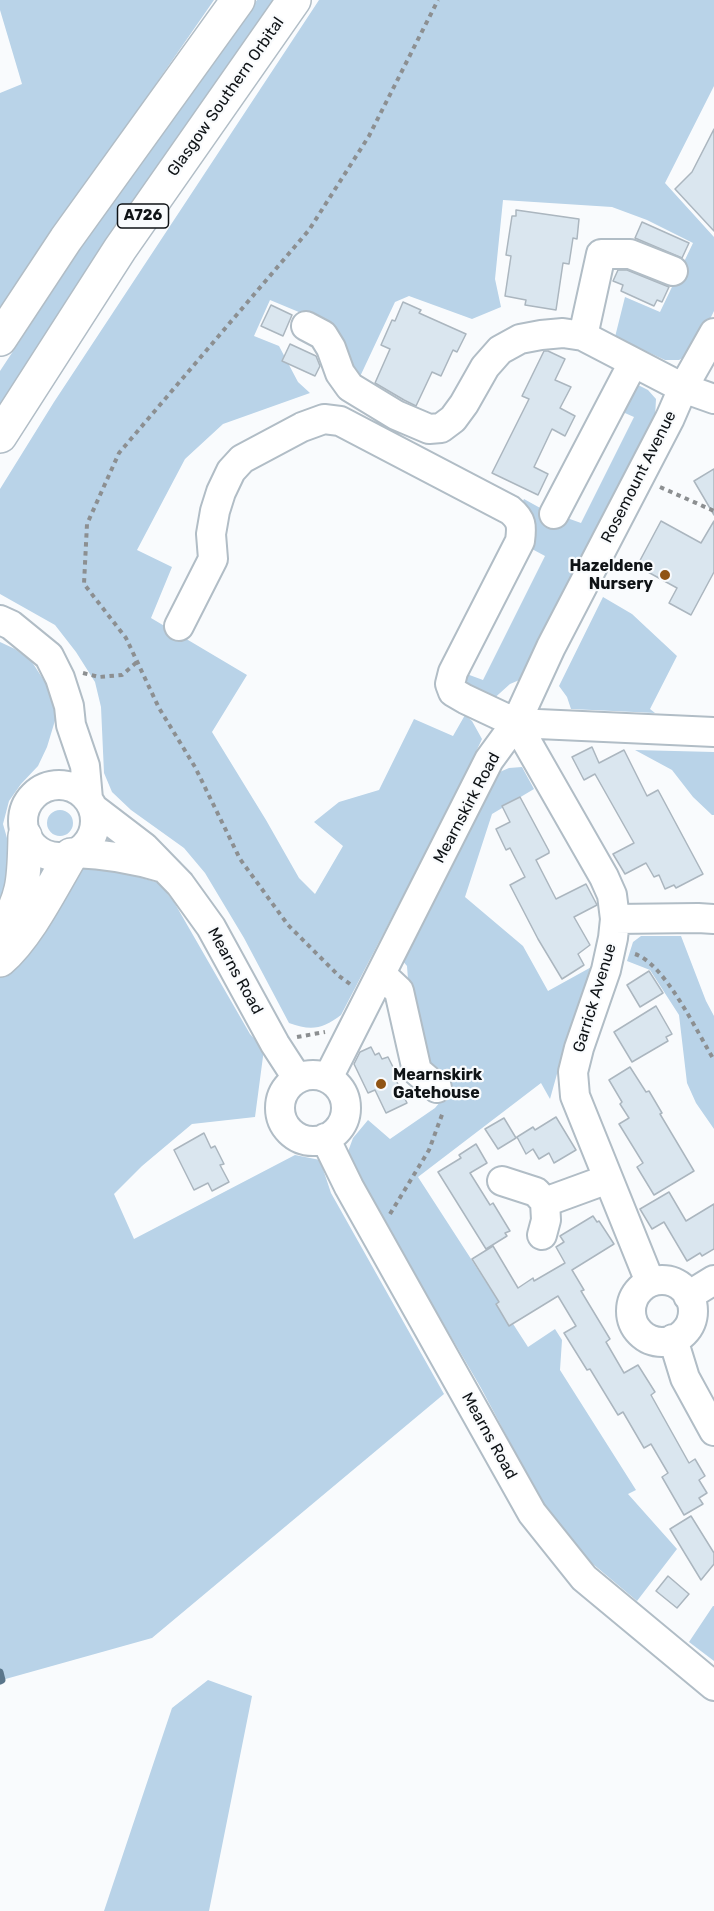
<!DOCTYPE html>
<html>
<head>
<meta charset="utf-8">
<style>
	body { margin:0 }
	canvas { display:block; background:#f9fbfd }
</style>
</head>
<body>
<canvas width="714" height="1911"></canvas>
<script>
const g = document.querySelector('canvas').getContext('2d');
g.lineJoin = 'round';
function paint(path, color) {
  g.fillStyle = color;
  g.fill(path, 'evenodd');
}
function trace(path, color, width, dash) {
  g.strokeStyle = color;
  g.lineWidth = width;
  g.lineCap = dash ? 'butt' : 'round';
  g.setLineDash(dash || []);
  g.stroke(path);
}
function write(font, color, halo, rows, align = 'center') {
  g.font = font + ' Rubik,sans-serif';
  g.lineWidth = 4.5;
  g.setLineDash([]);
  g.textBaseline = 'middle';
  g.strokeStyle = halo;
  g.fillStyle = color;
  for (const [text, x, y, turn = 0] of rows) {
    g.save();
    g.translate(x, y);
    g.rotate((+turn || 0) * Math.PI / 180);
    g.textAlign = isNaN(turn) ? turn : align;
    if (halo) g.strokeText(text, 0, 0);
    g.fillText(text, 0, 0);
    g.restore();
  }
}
const green = new Path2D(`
	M0,0H214L0,309V93L22,84L0,10Z
	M257,0H273L136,200L0,411V371L135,166Z
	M319,0H714V86L665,183L714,237V311L694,352L679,360H665L615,337L625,297L660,312L693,243L647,220L612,207L503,200L495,279L501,307L472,319L409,296L395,302L357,383L330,325L270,300L254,336L279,346L298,382L310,393L223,424L185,459L137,550L172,567L151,618L247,675L212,732L266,820L299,878L315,894L343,846L314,822L339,802L379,790L414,719L453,736L465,715L472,721L482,739L456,794L341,1015C323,1029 311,1031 289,1023L244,938L205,873L184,848L131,810L112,792L104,773L101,707L95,682L76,652L55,625L0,594V489L54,402Z
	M632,382L648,390L656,399L655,418L524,678L510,684L490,702L462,688L464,673L483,680L545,556L532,549L522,503L524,499L542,509L581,523L634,417L618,410Z
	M603,597L632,614L677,656L650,709L655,713L571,709L567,697L559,686Z
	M0,642L15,649L32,662L54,696L57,714L47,747L38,766L21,784L9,801L3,824L11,852L10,880L0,906Z
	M635,750L714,752V815H712L693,797L672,770Z
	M522,767L534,789L492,814L465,897L523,946L548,991L595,965L562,1056L550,1099L541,1083L418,1177L528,1347L555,1329L562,1340L560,1370L636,1490L628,1494L677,1549L637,1601L575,1549L545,1508L481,1388L346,1157L353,1138L368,1120L390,1139L435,1108L452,1088L432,1071L410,1006L407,966L401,959L495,774L509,768Z
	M47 823a13 13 0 1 1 26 0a13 13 0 1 1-26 0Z
	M78,867L139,872L142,878L159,883L174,902L250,1034L264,1049L255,1117L192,1124L142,1166L114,1194L134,1239L295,1155L320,1160L331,1193L444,1394L152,1638L2,1680L0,1672V973Z
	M641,936H681L706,1001L714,1016V1129L696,1103L687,1083L679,1015L650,970L627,961L633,942Z
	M713,1606H714V1661L689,1642Z
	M208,1680L252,1696L209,1911H104L172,1708Z`);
const stream = new Path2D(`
	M0,1672L2,1680L0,1681`);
const building = new Path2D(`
	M714,129V231L675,189L692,172Z
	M516,210L579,219L577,239L573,238L569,264L563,263L556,310L525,305L526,300L505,296L511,256L506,255L512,216H516Z
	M642,222L689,243L682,258L635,238Z
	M618,270H627L669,287L662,302L657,300L654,306L621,291L623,285L613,281Z
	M403,302L421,310L419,313L466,334L457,352L453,350L441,376L432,372L416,406L404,400L375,383L390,349L381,345L392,320L395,321Z
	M271,305L292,315L283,336L261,326Z
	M290,344L316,356L320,366L315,376L282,361Z
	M544,351H548L565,359L555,380L571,387L560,408L575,416L565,436L552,429L534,467L548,474L538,495L492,473L529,399L522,396Z
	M714,469V515L694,481Z
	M661,521L701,543L714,521V572L691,615L669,603L677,588L637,566Z
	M592,747L599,763L624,750L647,796L658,790L703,874L676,888L674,885L665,889L659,875L654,877L646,863L625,874L613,854L634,843L595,774L584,780L572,757Z
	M520,797L549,851V853L536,860L556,899L586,884L597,905L574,917L590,945L578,954L584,965L562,979L538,939L510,885L525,877L510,848L506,850L496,829L510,822L502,806Z
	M649,971L663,993L640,1007L627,985Z
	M656,1006L672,1034L666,1037L668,1041L632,1062L614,1032Z
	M371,1047L375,1055L379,1053L382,1059L388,1057L398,1077L395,1078L407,1103L386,1113L375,1090L368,1093L354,1064L360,1052Z
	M630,1067L646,1092L649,1091L662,1113L660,1114L694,1171L654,1195L637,1167L643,1163L619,1124L629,1118L620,1104L622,1102L609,1080Z
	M556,1117L576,1150L554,1163L549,1153L539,1159L533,1149L526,1154L517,1137L533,1127L535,1130Z
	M504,1118L516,1138L498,1149L485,1129Z
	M204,1133L211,1148L215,1146L224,1164L220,1165L229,1182L212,1191L208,1183L194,1190L174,1150Z
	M476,1144L487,1163L470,1173L490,1205L493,1203L510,1231L505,1233L507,1236L486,1249L438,1172L461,1158L459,1155Z
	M669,1192L686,1221L714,1204V1249L702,1256L700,1253L687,1261L664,1222L652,1229L640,1209Z
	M593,1216L597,1222L599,1221L614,1244L572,1270L584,1290L581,1291L610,1339L606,1342L624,1373L638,1365L655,1392L651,1395L689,1463L695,1459L705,1476L699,1480L707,1493L699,1498L703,1504L684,1515L662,1477L668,1473L651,1444L644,1448L623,1412L618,1415L590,1369L587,1370L564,1333L576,1326L558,1296L509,1326L496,1304L499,1302L472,1259L493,1246L518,1288L533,1278L534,1281L565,1263L556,1247L564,1242L560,1236Z
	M691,1516L714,1553V1564L701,1580L670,1529Z
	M668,1576L689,1594L677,1608L656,1591Z`);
const path = new Path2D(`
	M660,487L714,511
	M83,673L99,677L122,675L137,662
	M635,954C665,964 697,1032 714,1060
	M350,984L339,976L288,925L240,859L195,767L159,708L126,638L84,584L87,524L119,453L309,230L369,136L438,0
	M297,1037L325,1032
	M390,1214L429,1150L443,1112`);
const minor = new Path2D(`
	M306,326L323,335L331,348L340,373L350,387L396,415L429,429L441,428L453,419L464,404L485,367L500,350L520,339L541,335L563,333L583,336L683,388L714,399
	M583,336L601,254H630L673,271
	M554,514L633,363
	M0,620L11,625L49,656L60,678L69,706L71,725L85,766L88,799
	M179,626L213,559L211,534L215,511L221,492L231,471L242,459L302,427L324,419L340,421L510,510C522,520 522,526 520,541L453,672L450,684L453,692L465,699L516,723L714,732
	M516,723L604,877L612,895L615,919L613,938L606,970L579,1048L573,1072L575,1096L650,1282
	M23 821a36 36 0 1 1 72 0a36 36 0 1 1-72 0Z
	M93,808L144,847L180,884L211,927L275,1044L297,1078
	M75,853C106,854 134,859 164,868
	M615,919L698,918L714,919
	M382,975L399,991L417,1071L437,1088
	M280 1108a33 33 0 1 1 66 0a33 33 0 1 1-66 0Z
	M328,1078L489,760L516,723L551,647L670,418L683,388L714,333
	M325,1138L349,1187L532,1513L584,1578L714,1686
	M502,1181L536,1192L545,1202L608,1179
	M542,1235L546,1220L545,1202
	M631 1311a31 31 0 1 1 62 0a31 31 0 1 1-62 0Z
	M688,1296L714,1280
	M673,1339L685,1378L714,1431`);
const highway = new Path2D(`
	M0,339L66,239L238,0
	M0,436L120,249L294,0
	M1,932C25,898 24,876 25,836
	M0,960C28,936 52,887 71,855`);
const markers = [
	[665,575,6,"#905414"],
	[381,1084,6,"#905414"]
];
const shields = [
	[143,216,51]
];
const shieldNames = [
	["A726",143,216]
];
const streetNames = [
	["Glasgow Southern Orbital",226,97,-55],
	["Rosemount Avenue",639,477,-63],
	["Mearnskirk Road",467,808,-62],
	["Mearns Road",235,971,61],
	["Garrick Avenue",595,998,-73],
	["Mearns Road",489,1436,61]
];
const poiNames = [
	["Hazeldene",653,566],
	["Nursery",653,584],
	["Mearnskirk",393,1075,"left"],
	["Gatehouse",393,1093,"left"]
];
paint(green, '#b9d3e8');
trace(stream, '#5a768b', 7);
paint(building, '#dae6ef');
trace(building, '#abb6bf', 1.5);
trace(minor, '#b1bdc6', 32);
trace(highway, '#b1bdc6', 36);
trace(path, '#8c8f91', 4, [4.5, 4.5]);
trace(minor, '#fff', 28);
trace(highway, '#fff', 33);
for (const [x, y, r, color] of markers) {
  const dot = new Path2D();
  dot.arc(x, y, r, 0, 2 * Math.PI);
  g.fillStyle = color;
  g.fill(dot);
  trace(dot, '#f9fbfd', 2);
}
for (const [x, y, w] of shields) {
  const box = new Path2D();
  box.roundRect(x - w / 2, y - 12, w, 24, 4.5);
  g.fillStyle = '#f9fbfd';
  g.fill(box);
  trace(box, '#0f1316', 1.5);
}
write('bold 15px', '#0f1316', null, shieldNames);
write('16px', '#0f1316', '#f9fbfd', streetNames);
write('bold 16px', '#0f1316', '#f9fbfd', poiNames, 'right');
</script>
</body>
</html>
